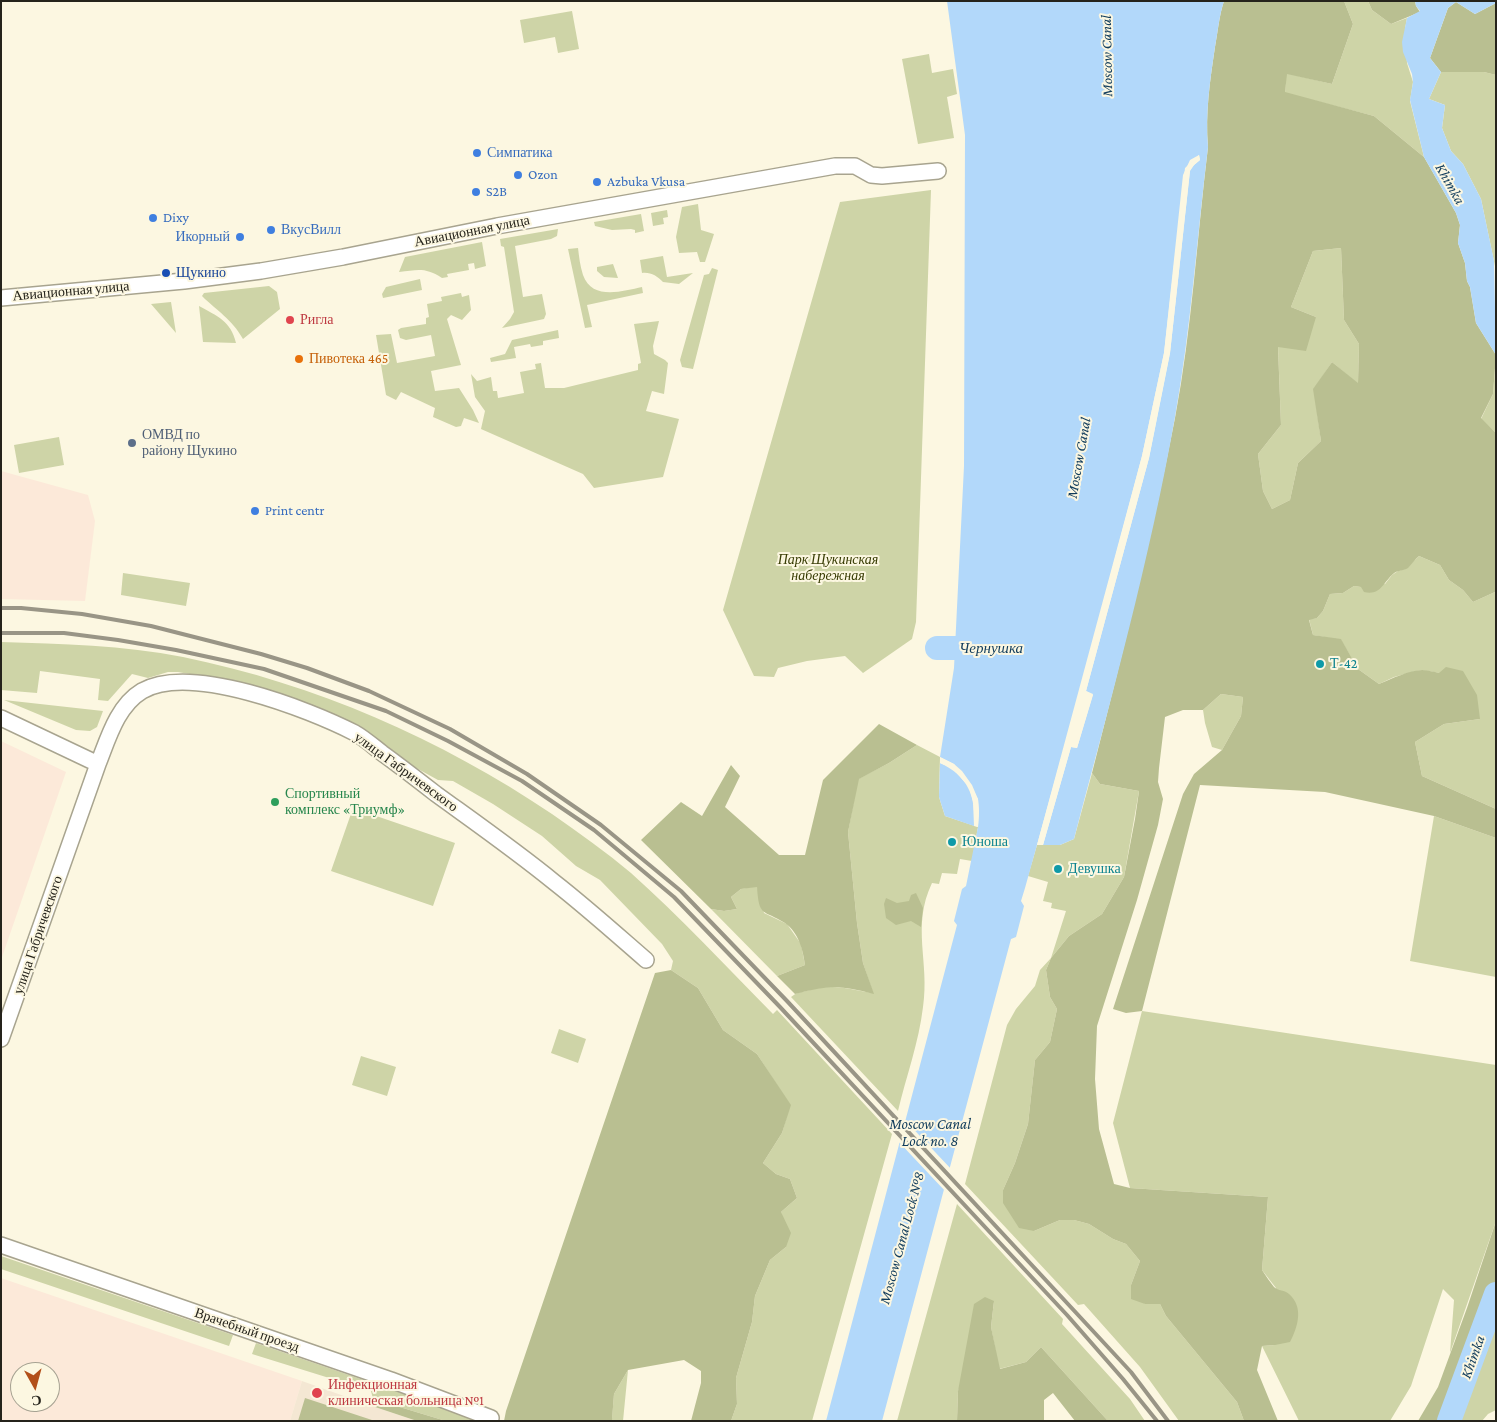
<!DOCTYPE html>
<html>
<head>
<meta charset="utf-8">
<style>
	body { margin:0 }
	#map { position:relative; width:1497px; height:1422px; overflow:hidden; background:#fcf7e1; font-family:"Crimson Pro",serif }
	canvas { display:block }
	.frame { position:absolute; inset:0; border:2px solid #25231b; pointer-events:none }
	.north { position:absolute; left:10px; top:1362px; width:50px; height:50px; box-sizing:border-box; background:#fcf7e1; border:1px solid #a6a292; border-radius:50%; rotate:173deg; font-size:14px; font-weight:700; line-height:20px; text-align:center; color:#25231b }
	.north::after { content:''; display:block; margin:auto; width:18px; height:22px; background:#b24f19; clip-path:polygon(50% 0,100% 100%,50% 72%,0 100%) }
</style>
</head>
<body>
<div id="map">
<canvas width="1497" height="1422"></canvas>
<div class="frame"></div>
<div class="north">С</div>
</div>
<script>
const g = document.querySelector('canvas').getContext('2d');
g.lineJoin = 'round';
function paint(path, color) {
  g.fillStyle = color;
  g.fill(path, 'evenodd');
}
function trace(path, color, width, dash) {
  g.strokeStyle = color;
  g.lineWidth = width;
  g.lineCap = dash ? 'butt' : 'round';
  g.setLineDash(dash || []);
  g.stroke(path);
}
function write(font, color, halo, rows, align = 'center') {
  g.font = font + ' "Crimson Pro",serif';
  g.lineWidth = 4;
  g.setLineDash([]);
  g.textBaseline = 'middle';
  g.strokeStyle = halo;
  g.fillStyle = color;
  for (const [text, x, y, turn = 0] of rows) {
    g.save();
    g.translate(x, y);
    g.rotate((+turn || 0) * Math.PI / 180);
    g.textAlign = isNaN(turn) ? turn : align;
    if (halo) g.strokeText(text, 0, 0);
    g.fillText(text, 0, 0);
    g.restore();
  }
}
const commercial = new Path2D(`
	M1,471L88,495L95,521L85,601L1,599Z
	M1,741L66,772L1,960Z
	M1,1278L302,1381L290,1421H1ZM20,1372H50V1402H20Z`);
const medical = new Path2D(`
	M302,1381L369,1405L417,1421H290Z`);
const green = new Path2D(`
	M1344,1H1368L1372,10L1391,24L1407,18L1405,29L1407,63L1413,82L1410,101L1424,157L1374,116L1285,93L1286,73L1332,84L1353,24Z
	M572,11L579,49L558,53L555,37L524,43L520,20Z
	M929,54L932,73L953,69L957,94L947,97L954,138L918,144L902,59Z
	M1441,72H1484L1496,75V271L1481,199L1463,164L1451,151L1442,128L1445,105L1429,99Z
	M931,190L916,622L912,639L863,673L845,656L807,661L778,668L774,677L754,676L723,610L840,202Z
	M698,204L701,230L714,234L705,262H700L697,252L679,253L676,237L682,207Z
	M667,210L668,217L663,218L664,224L653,226L651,213Z
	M641,214L644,231L635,233V230L631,229L612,230L595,226L594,222Z
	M558,229L557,236L551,239L515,246L523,297L542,294L546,314L544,319L502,328L510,319L514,312L504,247L501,246L500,239Z
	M482,242L486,266L475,269L474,263L468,264L469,270L447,274L448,277L442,278C425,267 418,270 399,272L405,257Z
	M578,248C579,256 580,266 583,275C592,301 623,291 642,287L643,293L587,305L592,327L585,328L568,249Z
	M1341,248L1344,320L1359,344L1358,384L1332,362L1314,389L1321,441L1298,463L1290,500L1272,509L1263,491L1258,454L1281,425L1278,346L1316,317L1291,307L1313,251Z
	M663,256L667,277L693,273L679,284L663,282C657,276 651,272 642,273L640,260Z
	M613,264L618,278L604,277L597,271V267Z
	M712,268L718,270L693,369L682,367L680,360L704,275L709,274Z
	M420,279L422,290L383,298L382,294L386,287Z
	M269,286L277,292L280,309L243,339C231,318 218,312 202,296L204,293Z
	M461,293L462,297L469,295L471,310L462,320L451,315L447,319L461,365L431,371L435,391L459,388L473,410L479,423L464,418L461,426L456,427L433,417L435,408L401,392L396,400L386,395L376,335L391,334L397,363L435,356L431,335L406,340L400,338L398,330L401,328L426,324V318L429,317L427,304L442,301L441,297Z
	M171,302L176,333L151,304Z
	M199,306C217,316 231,321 236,343L203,342Z
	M659,321L653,346L654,354L665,360L668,363L664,394L652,391L646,411L679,419L663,477L594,488L583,474L481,429L485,411L475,397L471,374L477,381L491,377L493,391H497L498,398L524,393L520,372L536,369L535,364L541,363L545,388H564L638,370V364L641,363L634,324Z
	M558,330L559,338L543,341V345L531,347L530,344L514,347L516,358L491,362L490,358L505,354L512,340Z
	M1496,356V433L1481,419L1493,394Z
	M59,437L64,465L19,473L14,445Z
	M1419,556L1440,565L1449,580L1463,590L1473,602L1495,592L1496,587V809L1422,776L1415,742L1444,724L1480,719L1439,673L1423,670L1416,671L1394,677L1379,684L1358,669L1341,640L1313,635L1309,619L1317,618L1323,611L1330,594L1343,593L1354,586L1361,587L1385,584L1392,575L1398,571L1405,569Z
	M123,573L190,583L186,606L121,595Z
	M1,642C62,644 123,645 183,657C315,684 441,739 552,814C579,833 606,852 631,873C680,917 726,966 773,1014L777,1010L892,1134L812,1421H731L737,1404L736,1378L752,1322L755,1296L770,1260L786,1247L781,1212L797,1198L790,1179L776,1174L763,1163L782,1133L790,1105L757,1054L723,1030L698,988L671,970L673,961L662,944L600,880L576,866L542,836L493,804L453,781L438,780L398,758L212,678L178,672H168L148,678L132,674L108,701L98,700L100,679L40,671L37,693L1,690Z
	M1221,694L1243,697L1241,716L1222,750L1212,747L1205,723L1203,710Z
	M4,700L103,711L97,727L90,731L76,730Z
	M917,745L940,757L939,797L945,816L978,827L972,861L960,859L957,874L942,873L939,884L932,883C911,927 930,962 923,1007C919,1042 906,1077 898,1111L791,997C796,993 800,992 806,991C835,983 846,989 873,993L863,963L857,923L848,832L858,779L889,763Z
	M1092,773L1100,784L1139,791L1124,877L1102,914L1069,936L1051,958L1046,970L1050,997L1057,1009L1050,1042L1035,1060L1028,1124L1015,1163L1003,1190L1034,1231L1060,1220H1074L1089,1224L1113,1239L1126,1244L1140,1261L1131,1285L1145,1304H1160L1166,1316L1237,1402L1244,1421H1179L1140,1367L1084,1304L1078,1305L965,1184L1007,1025L1016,1009L1035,986L1040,970L1051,958L1066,911L1051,908L1052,903L1043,901L1048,882L1028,876L1037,845H1060L1074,839Z
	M353,808L455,843L433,906L331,871Z
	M1434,816L1496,838V977L1410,961Z
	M757,886L764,913L787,924L801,944L805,965L777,976L711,909L724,911L737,909L731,897L741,889Z
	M1142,1011L1496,1065V1221L1450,1353L1454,1300L1443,1289L1411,1386L1390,1421H1299L1262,1346L1275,1345L1276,1288L1262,1270L1268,1197L1130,1188L1113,1123Z
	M559,1029L586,1039L578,1063L551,1053Z
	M361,1056L396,1067L387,1096L352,1085Z
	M957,1204L1063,1319L1062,1324L1130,1399L1145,1421H1108L1041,1347L1026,1362L999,1369L991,1327L994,1301L958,1391L957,1421H897Z
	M1,1256L233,1335L229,1346L1,1269Z
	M1496,1294V1410L1488,1414L1482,1421H1449Z
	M256,1343L474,1418L476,1421H446L373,1399L371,1391L252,1354Z
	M628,1370L623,1421H608L612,1419L614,1394Z`);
const forest = new Path2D(`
	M1224,1H1344L1353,24L1332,84L1287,74L1285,92L1374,116L1424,157L1456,213L1460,225L1458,243L1465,263L1467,281L1470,287L1476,323L1496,355L1493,394L1481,418L1496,433L1495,592L1473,602L1463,590L1449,580L1440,565L1419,556C1415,559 1412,564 1408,568C1403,571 1397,570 1393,574C1383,583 1380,596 1364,592L1361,587L1354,586L1343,593L1330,594L1323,611L1317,618L1309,620L1313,635L1341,639L1358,669L1379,684C1391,679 1410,670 1422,670C1428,670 1434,672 1439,673L1446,667L1463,671L1477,695L1480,719L1444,724L1415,742L1422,776L1496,809V838L1434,816L1325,792L1200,785L1142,1011L1126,1013L1113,1009L1183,794L1194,774L1222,750L1241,716L1243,697L1221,694L1203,710H1183L1165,717L1159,768L1158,782L1163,799L1158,825L1137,900L1097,1026L1095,1079L1099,1129L1114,1184L1130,1188L1268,1197L1262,1270C1266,1276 1270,1282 1274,1287C1278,1291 1285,1290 1289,1294C1304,1307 1298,1327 1290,1342L1275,1345L1262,1346L1257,1370L1278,1421H1244L1237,1402L1166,1316L1160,1304H1145L1131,1299V1285L1140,1261L1126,1244L1113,1239L1089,1224L1074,1220H1060L1034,1231L1019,1228L1003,1203V1190L1015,1163L1028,1124L1035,1060L1050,1042L1057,1009L1050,997L1046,970L1051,958L1069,936L1102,914L1124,877L1135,819L1139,791L1100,784L1092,773C1122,655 1152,538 1175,418C1192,329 1197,237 1208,147C1205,114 1210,80 1215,47C1218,31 1219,16 1224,1ZM1341,248L1344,320L1359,344L1358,383L1332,362L1313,389L1321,441L1298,463L1290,500L1272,509L1263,491L1258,454L1281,425L1278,347L1306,351L1316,317L1291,307L1313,251Z
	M1368,1H1415L1416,6L1420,12L1391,24L1372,10Z
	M1456,2L1475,14L1496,3V75L1484,72H1441L1430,58L1448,8Z
	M879,724L917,745L889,763L859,779L848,832L857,923L863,963L874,994C840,985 829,985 795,994L777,976L805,965C803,950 799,933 785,923C763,909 759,918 757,887L741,889L731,897L737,909L724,911L711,909L641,840L681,802L702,816L731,765L740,776L725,807L779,855H805L823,780Z
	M916,893L923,908L921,927L911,921L896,925L886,918L884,904L886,898L897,903L909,901L911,895Z
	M671,970L698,988L723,1030L757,1054L791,1105L782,1133L763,1163L776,1174L790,1179L797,1198L781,1212L791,1233L786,1247L770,1260L755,1296L752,1322L736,1378L737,1404L731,1421H691L701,1383V1371L684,1360L628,1370L614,1394L612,1420L504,1421L506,1411L655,973Z
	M1496,1221V1294L1449,1421H1418L1438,1387L1467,1308Z
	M985,1297L994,1301L991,1327L1000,1369L1026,1362L1041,1347L1108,1421H1075L1053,1393L1044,1400V1421H957L958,1391L974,1304Z
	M305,1398L375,1421H298Z
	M373,1399L446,1421H417L369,1405Z`);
const water = new Path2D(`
	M947,1H1224C1219,16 1218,31 1215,47C1210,80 1205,114 1208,147C1197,237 1191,328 1175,417C1150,559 1111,699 1074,839L1060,845H1043L1071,747L1077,748L1093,695L1086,691L1149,458L1170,353L1190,170L1194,165L1200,160L1199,155L1185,168L1164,353L1142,456L1082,683L1025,888L1021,901L1024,906L1016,937L1011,939L882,1421H826L957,925L954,921L962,889L966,886L978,827L979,812L978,799L954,764L940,757L954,668L964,466L965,135Z
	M1415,1H1496V3L1475,14L1456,2L1448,8L1430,58L1441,72L1429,99L1445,105L1442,128L1451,151L1463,164L1481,199L1494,261L1496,355L1476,323L1470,287L1467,281L1465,263L1458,243L1460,225L1456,213L1424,157L1410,100L1413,82L1412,74L1403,52L1402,42L1407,18L1420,11L1416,6Z
	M940,763C968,776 976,796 974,826L945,816L939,797Z`);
const pier = new Path2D(`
	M1199,155L1200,160L1194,165L1190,171L1170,353L1149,458L1086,691L1093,694L1077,748L1071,747L1043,845H1041L1069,747L1071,745H1076L1090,696L1084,693L1083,691L1146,457L1168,352L1188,170L1192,163L1197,159L1192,162L1188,169L1186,176L1167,353L1145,457L1040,845H1037L1142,456L1164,353L1183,175L1190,160Z
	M940,757L954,764L962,771L972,785L978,799L979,812L978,827L974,826L973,801L969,787L952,768L940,763V760L943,762L940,760Z
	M903,1118L952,1170L946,1192L897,1140Z`);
const river = new Path2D(`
	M937,648H987
	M1449,1421L1496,1294`);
const street = new Path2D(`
	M1,298L184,281L261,271L343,257L497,226L835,166H855L871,175L882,176L938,171
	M1,718L98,764
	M1,1039L98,764C108,739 117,706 142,691C190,663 308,709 355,733C364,738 373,746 382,753C400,766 418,780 436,794C476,823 516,851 554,882C586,907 616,934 646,960
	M1,1245L391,1380L491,1418`);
const rail = new Path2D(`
	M1,608H21L82,614L151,626L261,654L307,668L369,691L450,729L527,774L601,825L681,891L787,1001L1131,1372L1168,1421
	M1,633H64L118,640L176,650L264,669L386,711L448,741L522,781L594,830L674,897L780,1007L1067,1315L1123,1379L1157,1421`);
const markers = [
	[477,153,5,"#3f7fe0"],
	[518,175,5,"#3f7fe0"],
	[597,182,5,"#3f7fe0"],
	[476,192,5,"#3f7fe0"],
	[153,218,5,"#3f7fe0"],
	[271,230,5,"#3f7fe0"],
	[240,237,5,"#3f7fe0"],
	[166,273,5,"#1a4fb4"],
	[290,320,5,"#e0444e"],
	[299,359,5,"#e8710a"],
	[132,443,5,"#5c6f8a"],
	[255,511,5,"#3f7fe0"],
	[1320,664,5,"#0f9aa8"],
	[275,802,5,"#2e9e5b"],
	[952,842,5,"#0f9aa8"],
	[1058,869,5,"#0f9aa8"],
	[317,1393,6,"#e0444e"]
];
const shopNames = [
	["Симпатика",487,153],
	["Ozon",528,175],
	["Azbuka Vkusa",607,182],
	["S2B",486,192],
	["Dixy",163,218],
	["ВкусВилл",281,230],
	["Икорный",230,237,"right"],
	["Print centr",265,511]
];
const streetNames = [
	["Авиационная улица",472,231,-11],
	["Авиационная улица",71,291,-5],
	["улица Габричевского",406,772,36],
	["улица Габричевского",38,935,-71],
	["Врачебный проезд",247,1330,19]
];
const transitNames = [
	["Щукино",176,273]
];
const healthNames = [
	["Ригла",300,320],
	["Инфекционная",328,1385],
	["клиническая больница №1",328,1401]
];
const foodNames = [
	["Пивотека 465",309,359]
];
const serviceNames = [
	["ОМВД по",142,435],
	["району Щукино",142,451]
];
const parkNames = [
	["Парк Щукинская",828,560],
	["набережная",828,576]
];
const cultureNames = [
	["Т-42",1330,664],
	["Юноша",962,842],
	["Девушка",1068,869]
];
const leisureNames = [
	["Спортивный",285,794],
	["комплекс «Триумф»",285,810]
];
const waterNames = [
	["Moscow Canal",1107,56,-91],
	["Khimka",1450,184,60],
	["Moscow Canal",1079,458,-80],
	["Чернушка",991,648],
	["Moscow Canal",930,1124],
	["Lock no. 8",930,1141],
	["Moscow Canal Lock №8",902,1238,-75],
	["Khimka",1473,1357,-70]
];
paint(commercial, '#fce9d9');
paint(medical, '#f4e7d3');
paint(green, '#ced4a7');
paint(forest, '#b9bf91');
paint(water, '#b2d8fa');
paint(pier, '#fcf7e1');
trace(river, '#b2d8fa', 24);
trace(street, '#a8a48f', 18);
trace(street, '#fff', 15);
trace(rail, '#999586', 4);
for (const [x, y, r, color] of markers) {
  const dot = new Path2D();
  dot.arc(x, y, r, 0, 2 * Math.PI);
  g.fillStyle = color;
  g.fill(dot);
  trace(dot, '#fcf7e1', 2);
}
write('14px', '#366cbe', '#fcf7e1', shopNames, 'left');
write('14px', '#25231b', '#fcf7e1', streetNames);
write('14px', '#164399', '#fcf7e1', transitNames, 'left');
write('14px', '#be3a42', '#fcf7e1', healthNames, 'left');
write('14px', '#c56008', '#fcf7e1', foodNames, 'left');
write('14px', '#4e5e75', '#fcf7e1', serviceNames, 'left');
write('italic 14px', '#383c04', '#fcf7e1', parkNames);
write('14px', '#0d838f', '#fcf7e1', cultureNames, 'left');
write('14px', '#27864d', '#fcf7e1', leisureNames, 'left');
write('italic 15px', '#103c5c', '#fcf7e1', waterNames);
</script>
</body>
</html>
